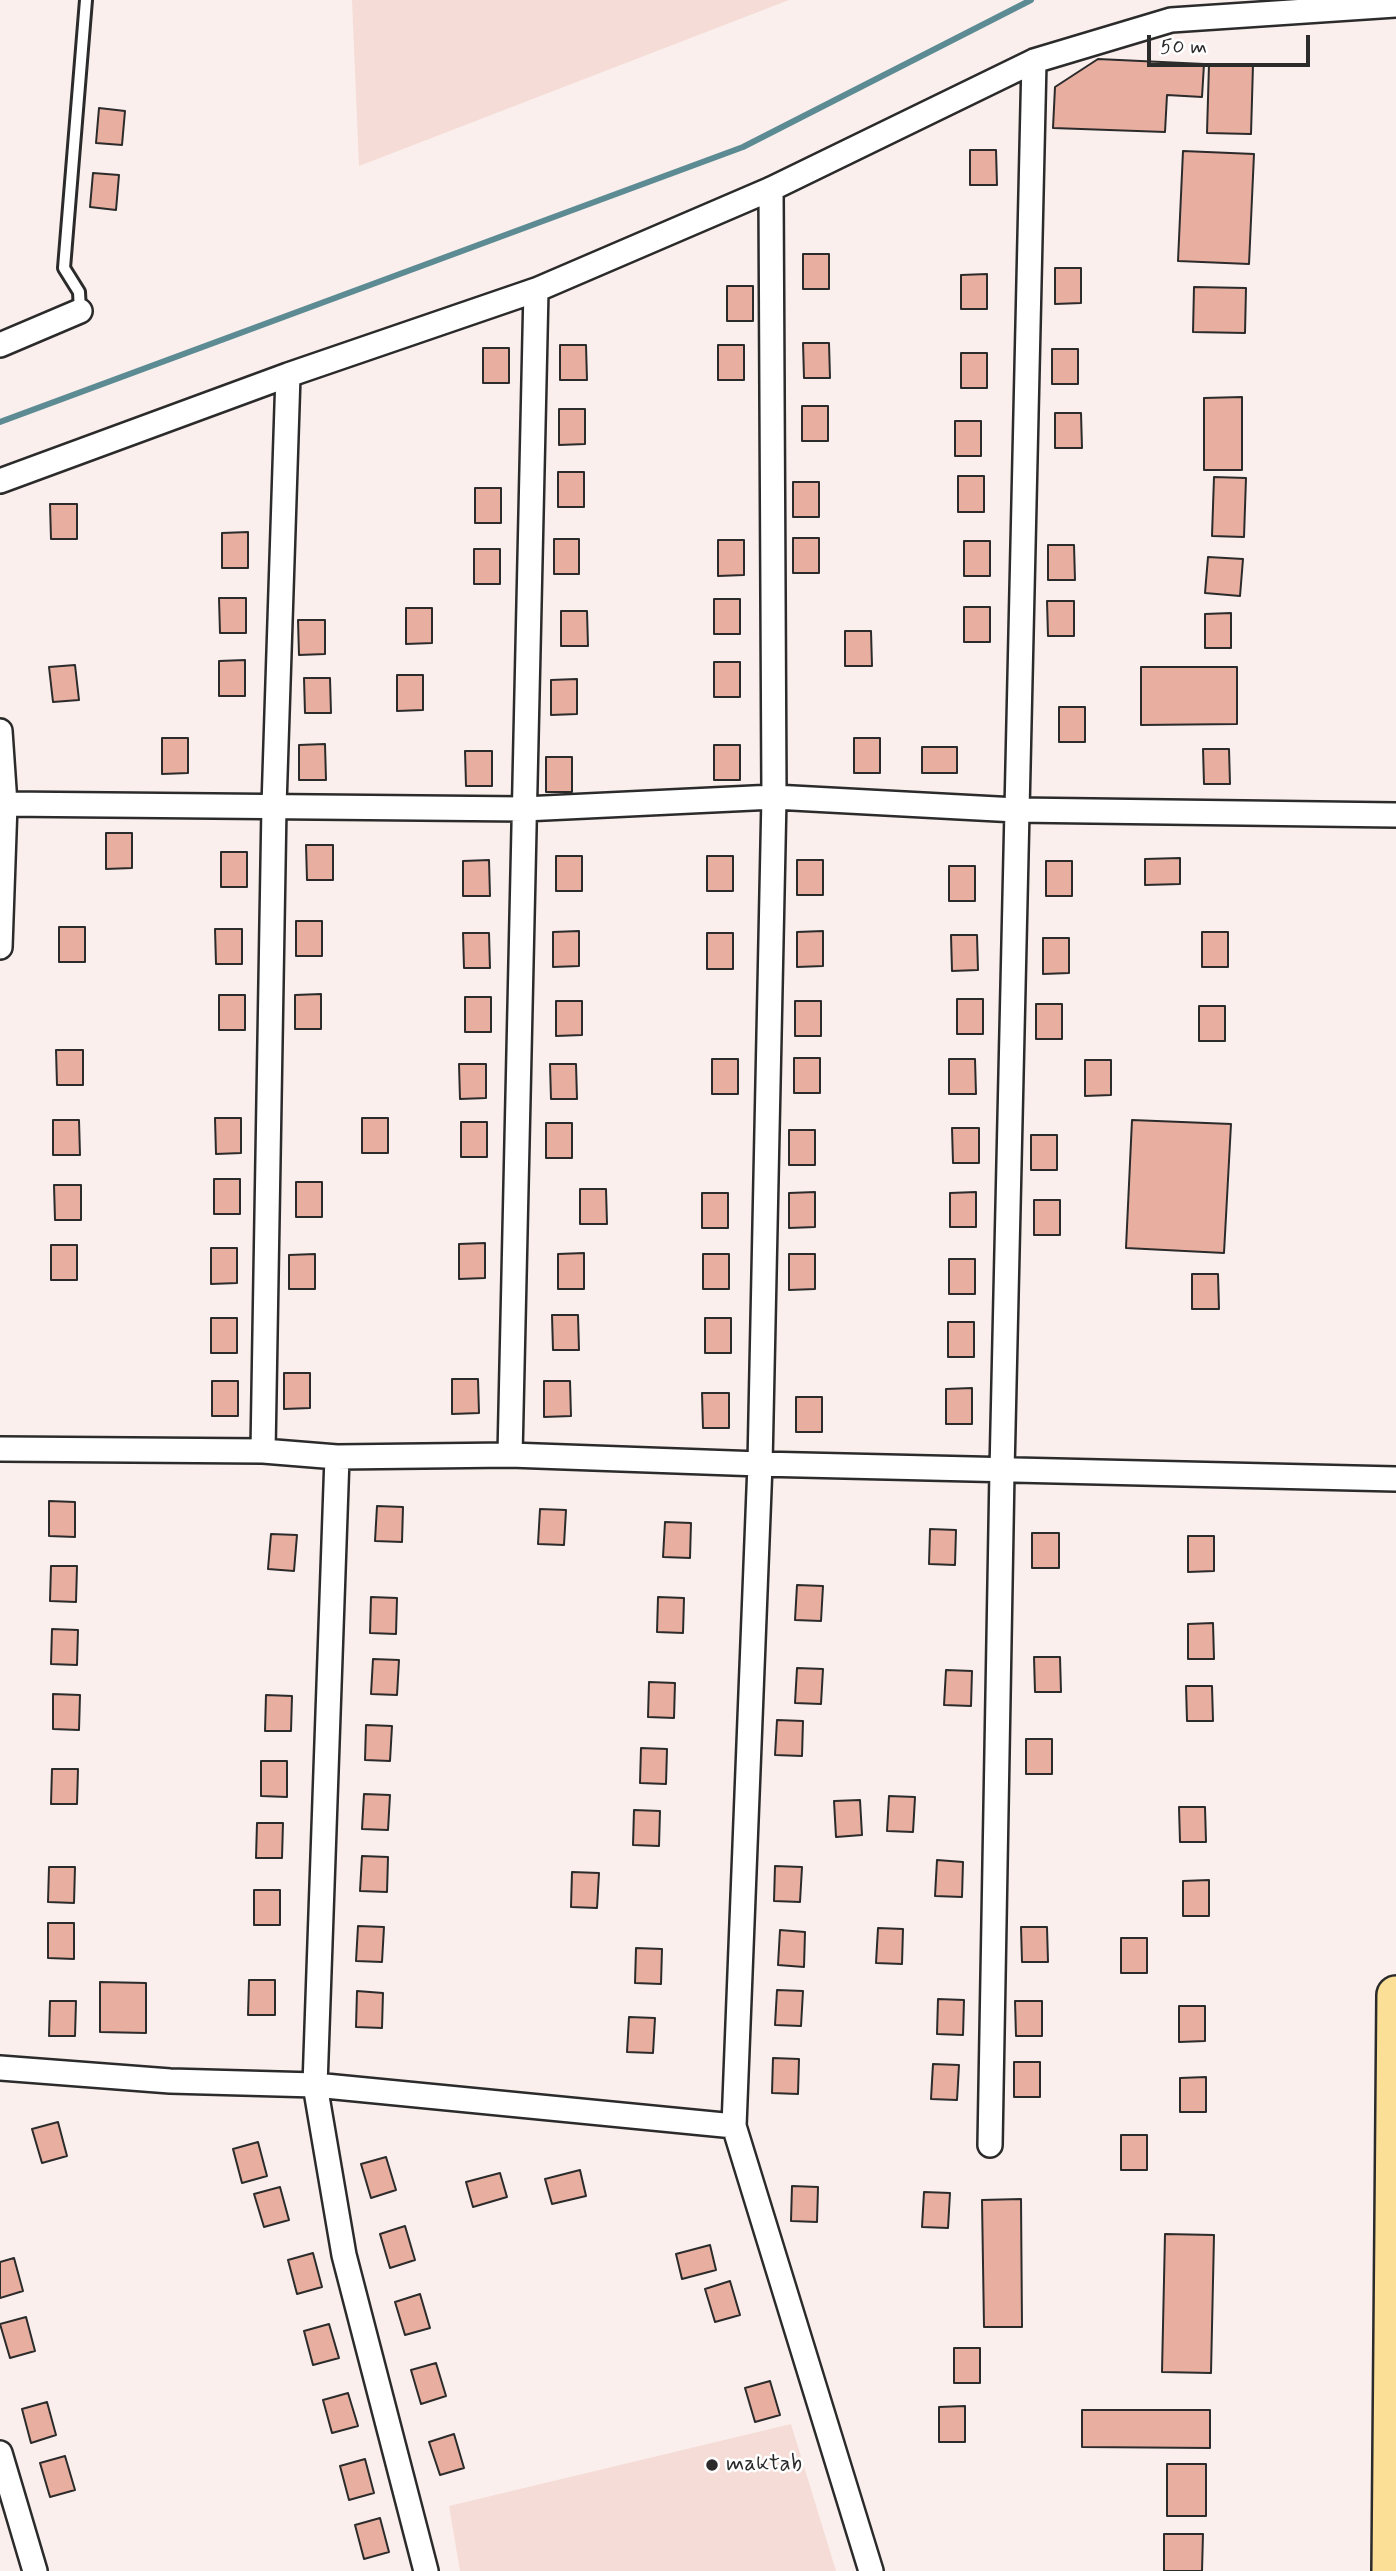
<!DOCTYPE html>
<html>
<head>
<meta charset="utf-8">
<style>
	body { margin:0 }
	#map { position:relative; width:1396px; height:2571px; overflow:hidden; background:#faefec; font-family:Mynerve,sans-serif }
	canvas { display:block }
	.scale { position:absolute; left:1147px; top:35px; width:163px; height:32px; box-sizing:border-box; border:4px solid #2b2b2b; border-top:0; padding-left:9px; font-size:21px; line-height:24px; white-space:nowrap; color:#2b2b2b; -webkit-text-stroke:5px #fff; paint-order:stroke }
</style>
</head>
<body>
<div id="map">
<canvas width="1396" height="2571"></canvas>
<div class="scale">50 m</div>
</div>
<script>
const g = document.querySelector('canvas').getContext('2d');
g.lineJoin = 'round';
function paint(path, color) {
  g.fillStyle = color;
  g.fill(path, 'evenodd');
}
function trace(path, color, width, dash) {
  g.strokeStyle = color;
  g.lineWidth = width;
  g.lineCap = dash ? 'butt' : 'round';
  g.setLineDash(dash || []);
  g.stroke(path);
}
function write(font, color, halo, rows, align = 'center') {
  g.font = font + ' Mynerve,sans-serif';
  g.lineWidth = 5;
  g.setLineDash([]);
  g.textBaseline = 'middle';
  g.strokeStyle = halo;
  g.fillStyle = color;
  for (const [text, x, y, turn = 0] of rows) {
    g.save();
    g.translate(x, y);
    g.rotate((+turn || 0) * Math.PI / 180);
    g.textAlign = isNaN(turn) ? turn : align;
    if (halo) g.strokeText(text, 0, 0);
    g.fillText(text, 0, 0);
    g.restore();
  }
}
const built = new Path2D(`
	M352,0H789L359,166Z
	M791,2424L836,2571H460L449,2506Z`);
const stream = new Path2D(`
	M0,422L743,147L1031,0`);
const building = new Path2D(`
	M1098,59L1204,64L1202,97L1167,95L1165,132L1053,128L1055,87Z
	M1209,64L1253,65L1251,134L1207,133Z
	M99,108L125,111L122,145L96,143Z
	M970,150H996L997,185H970Z
	M1183,151L1254,154L1249,264L1178,261Z
	M93,173L119,175L116,210L90,207Z
	M803,254H829V289H803Z
	M1055,268H1081V303L1055,304Z
	M987,274V309H961V275Z
	M727,286H753V321H727Z
	M1194,287L1246,288L1245,333L1193,332Z
	M803,343H829L830,378H804Z
	M560,345H586L587,380H560Z
	M718,345H744V380H718Z
	M483,348H509V383H483Z
	M1052,349H1078V384H1052Z
	M961,353H987V388H961Z
	M1242,397V470H1204V398Z
	M802,406H828V441H802Z
	M559,409H585V444L559,445Z
	M1055,413H1081L1082,448H1055Z
	M955,421H981V456H955Z
	M558,472H584V507H558Z
	M958,476H984V512H958Z
	M1214,477L1246,478L1244,537L1212,536Z
	M793,482H819V517H793Z
	M475,488H501V523H475Z
	M50,504H77V539H51Z
	M248,532V568H222V533Z
	M793,538H819V573H793Z
	M554,539H579V574H554Z
	M718,540H744V575L718,576Z
	M964,541H990V576H964Z
	M1048,545H1074L1075,580H1048Z
	M474,549H500V584H474Z
	M1208,557L1243,559L1240,596L1205,593Z
	M219,598H246V633H220Z
	M714,599H740V634H714Z
	M1047,601H1074V636H1048Z
	M964,607H990V642H964Z
	M406,608H432V643L406,644Z
	M561,611H587L588,646H561Z
	M1231,613V648H1205V614Z
	M298,620H325V654L299,655Z
	M845,631H871L872,666H845Z
	M245,660V696H219V661Z
	M714,662H740V697H714Z
	M75,665L79,700L53,702L49,667Z
	M1141,667H1237V724L1141,725Z
	M397,675H423V710L397,711Z
	M304,678H330L331,713H305Z
	M577,679V714L551,715V680Z
	M1059,707H1085V742H1059Z
	M162,738H188V773L162,774Z
	M854,738H880V773H854Z
	M325,744L326,780H299V745Z
	M714,745H740V780H714Z
	M922,747H957V773H922Z
	M1203,749H1229L1230,784H1204Z
	M465,751H492V786H466Z
	M546,757H572V792H546Z
	M106,833H132V868L106,869Z
	M306,845H333V880H307Z
	M221,852H247V887H221Z
	M556,856H582V891H556Z
	M707,856H733V891H707Z
	M1180,858V884L1145,885V859Z
	M489,860L490,896H463V861Z
	M797,860H823V895H797Z
	M1046,861H1072V896H1046Z
	M949,866H975V901H949Z
	M296,921H322V956H296Z
	M59,927H85V962H59Z
	M215,929H242V964H216Z
	M579,931V966L553,967V932Z
	M823,931V966L797,967V932Z
	M1202,932H1228V967H1202Z
	M463,933H489L490,968H464Z
	M707,933H733V969H707Z
	M951,935H977L978,970L952,971Z
	M1043,938H1069V973L1043,974Z
	M321,994V1029H295V995Z
	M219,995H245V1030H219Z
	M465,997H491V1032H465Z
	M957,999H983V1034H957Z
	M556,1001H582V1035L556,1036Z
	M795,1001H821V1036H795Z
	M1036,1004H1062V1039H1036Z
	M1199,1006H1225V1041H1199Z
	M56,1050H83V1085H57Z
	M794,1058H820V1093H794Z
	M712,1059H738V1094H712Z
	M949,1059H975L976,1094H949Z
	M1085,1060H1111V1095L1085,1096Z
	M459,1064H486V1098L460,1099Z
	M550,1064H576L577,1099H551Z
	M215,1118H241V1153L216,1154Z
	M362,1118H388V1153H362Z
	M53,1120H79L80,1155H53Z
	M1132,1120L1231,1124L1224,1253L1126,1248Z
	M461,1122H487V1157H461Z
	M546,1123H572V1158H546Z
	M952,1128H979V1163H953Z
	M789,1130H815V1165H789Z
	M1031,1135H1057V1170H1031Z
	M214,1179H240V1214H214Z
	M296,1182H322V1217H296Z
	M54,1185H81V1220H55Z
	M580,1189H606L607,1224H580Z
	M815,1192V1227L789,1228V1193Z
	M976,1192V1227H950V1193Z
	M702,1193H728V1228H702Z
	M1034,1200H1060V1235H1034Z
	M485,1243V1278L459,1279V1244Z
	M51,1245H77V1280H51Z
	M211,1248H237V1283L211,1284Z
	M584,1253V1289H558V1254Z
	M315,1254V1289H289V1255Z
	M703,1254H729V1289H703Z
	M789,1254H815V1289L789,1290Z
	M949,1259H975V1294H949Z
	M1192,1274H1218L1219,1309H1192Z
	M552,1315H578L579,1350H553Z
	M211,1318H237V1353H211Z
	M705,1318H731V1353H705Z
	M948,1322H974V1357H948Z
	M284,1373H310V1408L284,1409Z
	M452,1379H478L479,1413L452,1414Z
	M212,1381H238V1416H212Z
	M544,1381H570L571,1416L544,1417Z
	M972,1388V1424H946V1389Z
	M702,1393H729V1428H703Z
	M796,1397H822V1432H796Z
	M49,1501L75,1502V1537L49,1536Z
	M377,1506L403,1507L402,1542L375,1541Z
	M540,1509L566,1510L564,1545L538,1544Z
	M665,1522L691,1523L690,1558L663,1557Z
	M930,1529L956,1530L955,1565L929,1564Z
	M1032,1533H1059V1568H1032Z
	M271,1534L297,1535L294,1571L268,1569Z
	M1188,1536H1214V1571L1188,1572Z
	M51,1566H77L76,1602L50,1601Z
	M797,1585L823,1586L821,1621L795,1620Z
	M371,1597L397,1598L396,1634L370,1633Z
	M658,1597L684,1598L683,1633L657,1632Z
	M1213,1623L1214,1659H1188V1624Z
	M52,1629L78,1630L77,1665L51,1664Z
	M1034,1657H1060L1061,1692H1035Z
	M373,1659L399,1660L397,1695L371,1694Z
	M797,1668L823,1669L821,1704L795,1703Z
	M946,1670L972,1671L971,1706L944,1705Z
	M649,1682L675,1683L674,1718L648,1717Z
	M1186,1686H1212L1213,1721H1187Z
	M53,1694L80,1695L79,1730L53,1729Z
	M266,1695L292,1696L291,1731H265Z
	M777,1720L803,1721L802,1756L775,1755Z
	M366,1725L392,1726L390,1761L365,1760Z
	M1026,1739H1052V1774H1026Z
	M641,1748L667,1749L666,1784L640,1783Z
	M261,1761H287V1797L261,1796Z
	M52,1769H78L77,1804H51Z
	M364,1794L390,1795L388,1830L362,1829Z
	M889,1796L915,1797L913,1832L887,1831Z
	M860,1800L862,1835L836,1837L834,1801Z
	M1179,1807H1205L1206,1842H1180Z
	M634,1810L660,1811L659,1846L633,1845Z
	M257,1823H283L282,1858H256Z
	M362,1856L388,1857L387,1892L360,1891Z
	M937,1860L963,1862L962,1897L935,1896Z
	M775,1866L802,1867L800,1902L774,1901Z
	M49,1867H75L74,1903L48,1902Z
	M572,1872L599,1873L597,1908L571,1907Z
	M1209,1880V1916H1183V1881Z
	M254,1890H280V1925H254Z
	M48,1923H74V1959L48,1958Z
	M358,1926L384,1927L382,1962L356,1961Z
	M1021,1927H1047L1048,1962H1022Z
	M878,1928L903,1929L902,1964L876,1963Z
	M780,1930L805,1932L804,1967L778,1965Z
	M1121,1938H1147V1973H1121Z
	M636,1948L662,1949L661,1984L635,1983Z
	M249,1980H275V2015H248Z
	M100,1982L146,1983V2033L100,2032Z
	M777,1990L803,1991L801,2026L775,2025Z
	M357,1991L383,1993L382,2028L356,2027Z
	M938,1999L964,2000L963,2035L937,2034Z
	M50,2001H76L75,2036H49Z
	M1015,2001H1042V2036H1016Z
	M1179,2006H1205V2041L1179,2042Z
	M629,2017L655,2018L653,2053L627,2052Z
	M773,2058L799,2059L798,2094L772,2093Z
	M1014,2062H1040V2097H1014Z
	M933,2064L959,2065L957,2100L931,2099Z
	M1206,2077V2112H1180V2078Z
	M58,2122L67,2156L42,2163L32,2129Z
	M1121,2135H1147V2170H1121Z
	M258,2142L267,2176L242,2183L233,2149Z
	M386,2157L396,2190L371,2198L361,2164Z
	M580,2170L586,2196L552,2204L545,2179Z
	M500,2173L507,2197L473,2207L466,2182Z
	M792,2186L818,2187L817,2222L791,2221Z
	M280,2187L289,2220L264,2227L254,2194Z
	M924,2192L950,2193L948,2228L922,2227Z
	M1021,2199L1022,2327H984L982,2200Z
	M405,2226L415,2260L390,2268L380,2234Z
	M1165,2234L1214,2235L1211,2373L1162,2372Z
	M710,2245L716,2270L682,2279L676,2254Z
	M313,2253L322,2287L297,2294L288,2260Z
	M14,2258L23,2291L0,2298V2262Z
	M730,2281L740,2315L715,2322L705,2289Z
	M420,2294L430,2328L405,2335L395,2302Z
	M26,2317L35,2351L10,2358L0,2324Z
	M329,2324L339,2358L313,2365L304,2331Z
	M954,2348H980V2383H954Z
	M436,2363L446,2396L421,2404L411,2370Z
	M770,2381L780,2415L755,2422L745,2388Z
	M348,2393L358,2426L332,2433L323,2400Z
	M47,2402L56,2435L31,2443L22,2409Z
	M965,2406V2442H939V2407Z
	M1082,2410H1210V2448L1082,2447Z
	M454,2434L464,2468L440,2475L429,2442Z
	M65,2456L75,2490L50,2497L40,2463Z
	M365,2459L374,2493L349,2500L340,2466Z
	M1167,2464H1206V2516H1167Z
	M380,2518L389,2552L364,2559L355,2525Z
	M1164,2534H1203L1202,2571H1164Z`);
const service = new Path2D(`
	M80,311L79,292L64,268L86,0`);
const minor = new Path2D(`
	M771,189L774,797L760,1464L734,2126L871,2571
	M0,345L80,311
	M0,481L288,375L536,290L771,189L1034,61L1171,20L1396,5
	M0,731L5,804L0,947
	M5,804L524,809L774,797L1016,810L1396,815
	M0,1449L263,1451L337,1457L510,1455L760,1464L1396,1479
	M263,1451L274,806L288,375
	M510,1455L536,290
	M337,1457L315,2085L344,2255L426,2571
	M0,2068L170,2081L315,2085L734,2126
	M990,2145L1002,1471L1034,61
	M0,2453L35,2571`);
const trunk = new Path2D(`
	M1391,2571L1396,1995`);
const markers = [
	[712,2465,7,"#2b2b2b"]
];
const poiNames = [
	["maktab",726,2465]
];
paint(built, '#f5dcd6');
trace(stream, '#5c8b94', 6);
paint(building, '#e8afa1');
trace(building, '#2b2b2b', 2);
trace(service, '#2b2b2b', 16);
trace(minor, '#2b2b2b', 28);
trace(trunk, '#2b2b2b', 42);
trace(service, '#fff', 10);
trace(minor, '#fff', 23);
trace(trunk, '#fbdf96', 37);
for (const [x, y, r, color] of markers) {
  const dot = new Path2D();
  dot.arc(x, y, r, 0, 2 * Math.PI);
  g.fillStyle = color;
  g.fill(dot);
  trace(dot, '#fff', 2.5);
}
write('23px', '#2b2b2b', '#fff', poiNames, 'left');
</script>
</body>
</html>
